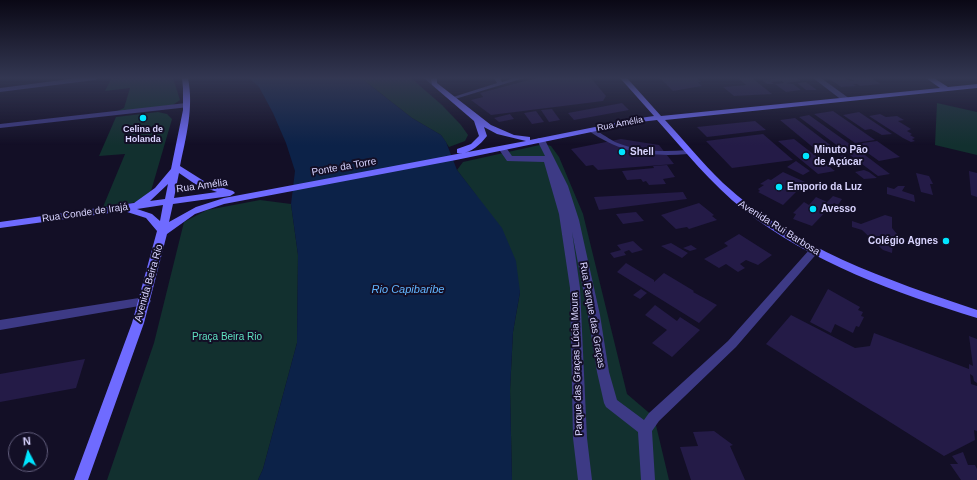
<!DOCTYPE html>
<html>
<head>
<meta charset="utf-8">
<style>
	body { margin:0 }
	#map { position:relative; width:977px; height:480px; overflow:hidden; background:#130f26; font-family:Helvetica,sans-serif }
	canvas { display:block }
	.north { position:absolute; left:8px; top:432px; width:40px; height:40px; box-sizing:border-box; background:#130f26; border:1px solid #625e7d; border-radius:50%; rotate:354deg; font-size:11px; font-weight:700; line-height:16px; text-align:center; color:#d9d4ff }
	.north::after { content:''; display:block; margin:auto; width:14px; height:18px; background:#00e5ff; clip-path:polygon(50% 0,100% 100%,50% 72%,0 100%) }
</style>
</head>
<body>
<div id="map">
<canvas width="977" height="480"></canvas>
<div class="north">N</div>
</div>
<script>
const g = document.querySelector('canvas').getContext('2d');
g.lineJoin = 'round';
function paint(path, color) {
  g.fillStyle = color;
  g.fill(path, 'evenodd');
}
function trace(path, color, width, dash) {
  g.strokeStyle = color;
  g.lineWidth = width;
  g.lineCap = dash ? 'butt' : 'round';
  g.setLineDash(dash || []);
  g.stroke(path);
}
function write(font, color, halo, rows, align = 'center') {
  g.font = font + ' Helvetica,sans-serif';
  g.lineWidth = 4;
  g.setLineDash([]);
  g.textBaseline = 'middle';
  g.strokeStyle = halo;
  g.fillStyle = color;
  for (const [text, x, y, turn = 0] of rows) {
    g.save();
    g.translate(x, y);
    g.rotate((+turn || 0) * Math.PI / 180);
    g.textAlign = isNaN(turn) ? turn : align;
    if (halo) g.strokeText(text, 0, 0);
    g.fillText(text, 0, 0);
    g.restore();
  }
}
const green = new Path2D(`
	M173,78L180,100L173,105L115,112L124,108L130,88L105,91L111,79Z
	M361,78H411L442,105L461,125L468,135L465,141L449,147L441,135L412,118Z
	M937,103L977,112V155L935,145Z
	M158,112L167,114L172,119L151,191L137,202L103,207L125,154L99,156L116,117Z
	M544,144L551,146L559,157L583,214L627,394L654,417L669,480H512L510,390L513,332L520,292L476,195L457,170L463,162Z
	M260,200L291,204L298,255L297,343L263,469L258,480H107L154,343L184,222L207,210Z`);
const water = new Path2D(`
	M249,78H361L412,118L441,135L446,142L457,170L502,228L516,261L520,292L513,332L510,390L512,480H258L263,469L297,343L298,255L291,204L295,171L286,143L273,113L259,87Z`);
const building = new Path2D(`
	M536,78H591L606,96L603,101L491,115L471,100L483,97L480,93Z
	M660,78H697L701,82H698L702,86L673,91Z
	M738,78H752L772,94L734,96L723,87L746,85Z
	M783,78H797L801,81L786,83L793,84L801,90L786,92L775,84L784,83L782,81L771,82L774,84H767L762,80Z
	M828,78H843L852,81H854L849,78H871L881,84L860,86L857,84H853L856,86L841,87Z
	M806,82L817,90H806L797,83Z
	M622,103L629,110L574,120L568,113Z
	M552,109L560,120L549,122L541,110Z
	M536,111L544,122L532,124L524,113Z
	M833,111L875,140L855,143L814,114Z
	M859,112L892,134L882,135L871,129L865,130L843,115Z
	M510,114L514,119L499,122L494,118Z
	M880,114L886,117L897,116L904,120L898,121L911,129L907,131L912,134L910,135L915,138L912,139L915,141L911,142L903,138L869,116Z
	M809,115L861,152L890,174L878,176L799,117Z
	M795,118L833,147L815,149L780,120Z
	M755,121L766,130L707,137L697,127Z
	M763,134L793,160L732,168L706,141Z
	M621,139L659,145L674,164L598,170L593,165L586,166L571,149Z
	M794,139L835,171L818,174L778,141Z
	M877,141L900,157L879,161L855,144Z
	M845,155L855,163L851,164L840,156Z
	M796,161L810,171L803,175L787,167Z
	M667,165L675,177L663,179L666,184L649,185L646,181L643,182L641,179L627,180L622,171L654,168L653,166Z
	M864,170L869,172L877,178L864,179L855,172Z
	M969,171L977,173V197L971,195Z
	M783,172L805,182L793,191L796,192L783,205L758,192L760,191L758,189L764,185L760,184L768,179L771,180Z
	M916,173L929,176L933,184H930L933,195L921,192Z
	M898,186H905L902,191L914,195L915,202L887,194V187L894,189Z
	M683,192L687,199L599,210L594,197Z
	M833,196L842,199L838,205L834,203L812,226L793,219L796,214L793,213L804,202L809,205L816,197L827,202Z
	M699,203L714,215L712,216L717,220L689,229L687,227L676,229L661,215Z
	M636,212L644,221L623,224L616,214Z
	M885,215L892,217V228L897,234V239L893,243L892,253L883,250L862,230L852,227V221L861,224Z
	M739,234L772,255L758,265L746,260L740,264L745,268L738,272L726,264L719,268L704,259L728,246L724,243Z
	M633,241L643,250L632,253L629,250L624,252L626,255L614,258L610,253L621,250L617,245Z
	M671,243L688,253L682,258L661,246Z
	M691,245L697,249L690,251L683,248Z
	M626,263L654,280V282L664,273L694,291L693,292L717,305L699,323L617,272Z
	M641,289L647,293L640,299L633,295Z
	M828,289L860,307L858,310L863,312L861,316L864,317L859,327L856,326L853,333L835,324L831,333L810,322Z
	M655,305L677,321L680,317L700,330L672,357L652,343L667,330L645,315Z
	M791,315L855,348L870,346L874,333L969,369V364L973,366L969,336L977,339V383L974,381L973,376L970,374L971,384L977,386V431L974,430L975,440L944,456L766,344Z
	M85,359L76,388L0,402V374Z
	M714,431L733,445L730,446L745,480H691L680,447L698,446L693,432Z
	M963,452L968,465H975L977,469V480H961L950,464H958L952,456Z`);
const lane = new Path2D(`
	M424,78H431L437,84L432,85Z
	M494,78H500L502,82L514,78H524L455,99L450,98L497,83Z
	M591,128C599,131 607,138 615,142C638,152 663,152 688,150L691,152L688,154C650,157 621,153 589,131L588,130Z`);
const street = new Path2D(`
	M77,78H98L95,80L0,92V88Z
	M813,78H821L850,99L843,101Z
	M186,103L190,105L189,107L0,128V124Z
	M538,138H541L545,140L568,186L579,220L600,315L609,372L617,400L644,420L649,413L728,341L810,249H818L819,251L736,347L659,421L652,431L655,480H641L638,432L606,407L604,403L597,372L588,315L572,232L580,288L587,438L592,480H578L573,438L570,288L559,214L544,162L507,161L498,148L499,146H505L512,156H545L537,140Z
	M145,297L149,298L151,301L149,304L145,305L0,330V320Z`);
const secondary = new Path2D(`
	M182,78H188C194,108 186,137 180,166L207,183L233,191L235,193L230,196L173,204L169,222L196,207L224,198L526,141L497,134L484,127L487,136C480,145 469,155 457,153V149L471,144L479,136L474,121L432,85L431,78H437V83L491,125L514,135L530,137V140L640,118L654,116L620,78H627L661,116L940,88L926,78H934L948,87L977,84V88L665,120C684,140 702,163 723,183C793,248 887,280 977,310V318C896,293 812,263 744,210C711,184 685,151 657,120L640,122L456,160L224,204L195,214L167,234L144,323L88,480H74L132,323L157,231L146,218L124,211L0,228V222L134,203L155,188L171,169L183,110V88ZM179,173L195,184L217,192L174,198ZM168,184L165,199L150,201ZM163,205L160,221L152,214L137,209Z`);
const markers = [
	[143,118,4,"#00e5ff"],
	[622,152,4,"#00e5ff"],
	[806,156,4,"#00e5ff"],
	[779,187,4,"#00e5ff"],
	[813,209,4,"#00e5ff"],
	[946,241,4,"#00e5ff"]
];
const farStreetnames = [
	["Rua Amélia",620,124,-11]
];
const farPoinames = [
	["Celina de",143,130],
	["Holanda",143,140]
];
const poiNames = [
	["Minuto Pão",814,150],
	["de Açúcar",814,162],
	["Shell",630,152],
	["Emporio da Luz",787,187],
	["Avesso",821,209],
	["Colégio Agnes",938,241,"right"]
];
const streetNames = [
	["Ponte da Torre",344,167,-10],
	["Rua Amélia",202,186,-8],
	["Rua Conde de Irajá",85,213,-8],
	["Avenida Rui Barbosa",779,228,32],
	["Avenida Beira Rio",149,283,-74],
	["Rua Parque das Graças",592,315,80],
	["Parque das Graças Lúcia Moura",577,364,-92]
];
const parkNames = [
	["Praça Beira Rio",227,337]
];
const waterNames = [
	["Rio Capibaribe",408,290]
];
paint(green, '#12302f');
paint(water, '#0c2248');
paint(building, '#241b47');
paint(lane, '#3d3a85');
paint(street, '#3d3a85');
paint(secondary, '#6f6bff');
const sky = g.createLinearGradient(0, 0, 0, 145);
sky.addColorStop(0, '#0a0815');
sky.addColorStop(0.54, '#333752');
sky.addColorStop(1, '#33375200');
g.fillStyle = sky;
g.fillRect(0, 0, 977, 145);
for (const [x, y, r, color] of markers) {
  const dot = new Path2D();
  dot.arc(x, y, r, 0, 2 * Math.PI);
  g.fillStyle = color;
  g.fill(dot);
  trace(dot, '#130f26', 1.5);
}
write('9px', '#d9d4ff', '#130f26', farStreetnames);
write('bold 9px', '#d9d4ff', '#130f26', farPoinames);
write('bold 10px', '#d9d4ff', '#130f26', poiNames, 'left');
write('10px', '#d9d4ff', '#130f26', streetNames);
write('10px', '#5fe0c0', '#130f26', parkNames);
write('italic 11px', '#62b6ff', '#130f26', waterNames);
</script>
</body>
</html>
